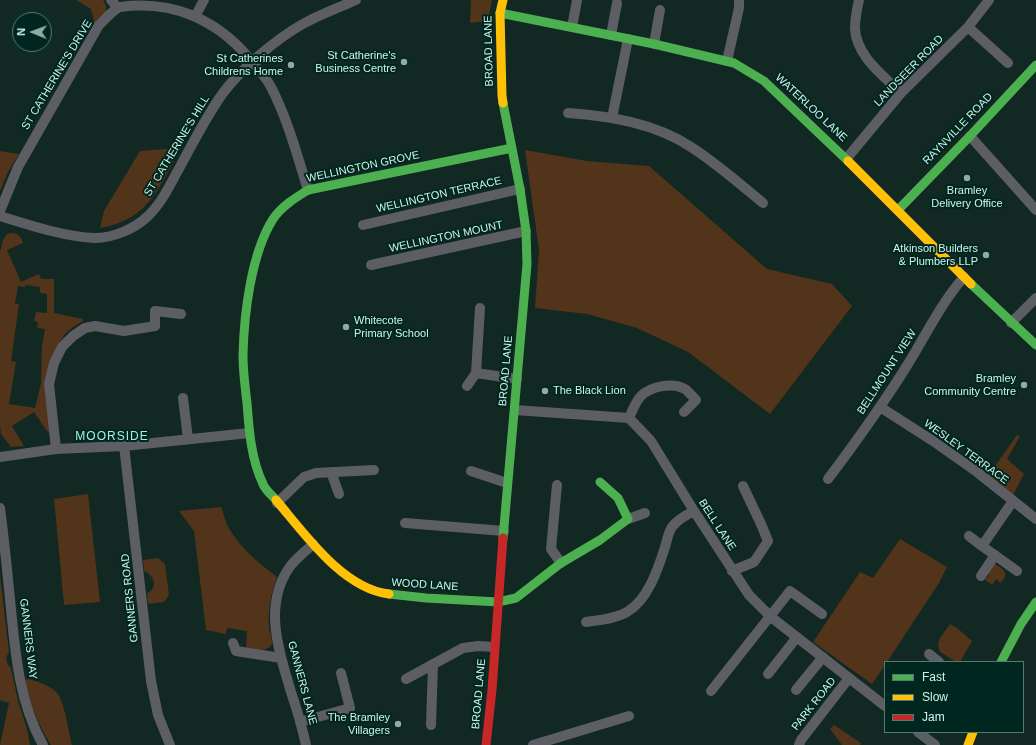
<!DOCTYPE html>
<html>
<head>
<meta charset="utf-8">
<style>
	body { margin:0 }
	#map { position:relative; width:1036px; height:745px; overflow:hidden; background:#112823; font-family:Arial,sans-serif }
	canvas { display:block }
	.legend { position:absolute; left:884px; top:661px; width:140px; height:72px; box-sizing:border-box; background:#00271f; border:1px solid #537970; margin:0; padding:5px 7px; list-style:none; font-size:12px; color:#cff3e9 }
	.legend li { display:flex; align-items:center; gap:8px; height:20px }
	.legend b { width:20px; border:1px solid #537970 }
	.north { position:absolute; left:12px; top:12px; width:40px; height:40px; box-sizing:border-box; background:#00271f; border:1px solid #537970; border-radius:50%; rotate:271deg; font-size:11px; font-weight:700; line-height:16px; text-align:center; color:#cff3e9 }
	.north::after { content:''; display:block; margin:auto; width:14px; height:18px; background:#8caca4; clip-path:polygon(50% 0,100% 100%,50% 72%,0 100%) }
</style>
</head>
<body>
<div id="map">
<canvas width="1036" height="745"></canvas>
<ul class="legend">
<li><b style="height:5px;background:#4caf50"></b>Fast</li>
<li><b style="height:5px;background:#ffc107"></b>Slow</li>
<li><b style="height:5px;background:#c62828"></b>Jam</li>
</ul>
<div class="north">N</div>
</div>
<script>
const g = document.querySelector('canvas').getContext('2d');
g.lineJoin = 'round';
function paint(path, color) {
  g.fillStyle = color;
  g.fill(path, 'evenodd');
}
function trace(path, color, width, dash) {
  g.strokeStyle = color;
  g.lineWidth = width;
  g.lineCap = dash ? 'butt' : 'round';
  g.setLineDash(dash || []);
  g.stroke(path);
}
function write(font, color, halo, rows, align = 'center') {
  g.font = font + ' Arial,sans-serif';
  g.lineWidth = 4;
  g.setLineDash([]);
  g.textBaseline = 'middle';
  g.strokeStyle = halo;
  g.fillStyle = color;
  for (const [text, x, y, turn = 0] of rows) {
    g.save();
    g.translate(x, y);
    g.rotate((+turn || 0) * Math.PI / 180);
    g.textAlign = isNaN(turn) ? turn : align;
    if (halo) g.strokeText(text, 0, 0);
    g.fillText(text, 0, 0);
    g.restore();
  }
}
const green = new Path2D(`
	M76,0H103C111,11 102,17 95,25L91,9Z
	M471,0H492L488,21L470,23Z
	M181,148C159,187 149,220 100,228L104,211L140,151Z
	M525,150L587,161L649,166L767,269L832,284L852,306L770,414L688,352L637,328L587,314L535,308L539,250Z
	M0,151L19,154L8,172L0,191Z
	M11,233C18,233 21,236 23,243L7,250L21,282L39,274L41,279H54V313L83,319V321L73,327L65,334L57,346L51,360L50,433L46,430L34,412L12,426L24,446L11,447L1,434L0,425V252L3,240L7,234ZM26,285L40,287V293L47,294V313L36,312L34,321L38,322L37,328L45,329L42,346L41,383L35,408L9,404L16,362L11,361L19,304H15L18,286L25,287Z
	M1017,435L1020,436L1007,459L1024,474L1013,495L988,476Z
	M88,494L100,602L64,605L54,499Z
	M221,507C224,515 226,524 230,530C242,549 258,563 276,576L277,578C270,595 268,610 269,628C270,633 272,638 272,644C266,653 256,649 246,648L247,631L227,628L226,634L206,630L194,531L179,511Z
	M900,539L947,567L939,583L887,662H885V665L872,684L813,642L860,572L873,578Z
	M158,558L165,564L169,595L164,602L148,604L147,593C159,589 154,574 144,571L143,560Z
	M992,562C1002,569 1011,571 1001,583L996,579L992,585L985,580L989,575L986,571Z
	M0,575L9,652C5,657 6,664 11,668L18,701L27,729L30,745H0L9,703L0,700Z
	M950,624L957,628L972,641L960,662H956L940,652L938,645L940,638Z
	M28,679C37,681 49,685 56,692C64,699 69,733 72,745H51C38,725 30,703 25,680Z
	M834,725L861,743L860,745H842L830,729Z`);
const street = new Path2D(`
	M111,0L118,8
	M859,0C857,9 855,19 855,28C856,56 883,75 901,93
	M197,13L204,0
	M572,27L577,0
	M968,27L1008,63
	M611,35L617,3
	M654,44L660,10
	M727,61L739,8V0
	M568,113C609,116 655,123 691,147C716,163 740,184 763,203
	M612,118L628,39
	M970,136L1036,210
	M847,158L901,93L968,27L989,0
	M0,211L18,167L99,25C105,20 112,10 120,7C172,0 216,19 249,58C256,67 266,77 271,87C288,120 297,155 308,190
	M0,216C29,225 65,237 95,238C113,238 134,229 147,217C160,205 168,189 176,174C191,147 205,118 223,93C241,69 275,40 301,25C318,15 338,8 356,0
	M363,225L520,189
	M371,265L526,231
	M480,308L476,373L517,379
	M1011,323L1036,298
	M467,386L476,373
	M183,398L188,439
	M880,407L933,441L977,472L1036,519
	M515,410L629,418L651,441L694,511L749,595L771,617L885,706
	M629,418C632,411 636,401 641,396C651,386 673,382 685,389C689,392 693,397 696,400L684,412
	M124,446L151,681L158,715L170,745
	M56,449L49,384L54,363L62,347L73,336L85,328L95,326L124,331L155,326V311L181,314
	M0,457L56,449L124,446L249,433
	M471,471L507,483
	M331,472L339,494
	M828,479C856,442 883,404 908,364C926,335 941,303 964,277
	M557,485L551,549L561,563
	M1013,501L982,546L1017,571
	M277,503L304,477L316,473L374,470
	M0,508C4,538 7,569 10,599C15,649 18,700 43,745
	M628,519L645,513
	M405,523L504,531
	M969,536L982,546
	M732,571L754,562L768,541L761,524L743,486
	M981,576L995,555
	M586,622C599,620 615,619 627,612C648,600 658,569 665,547C667,541 668,533 672,527C677,520 686,515 694,511
	M233,643L236,651L281,658
	M929,654L939,662
	M768,674L797,637
	M406,679L463,648L478,646L494,647
	M796,690L823,657
	M711,691L790,591L822,614
	M300,722L350,708L341,673
	M431,725L433,664
	M918,732L935,745
	M306,745C302,727 297,710 291,692C279,652 263,606 289,568C295,559 305,552 313,544
	M533,745L629,716
	M799,745L801,740L849,678`);
const fast = new Path2D(`
	M500,13L654,44L734,63L764,81L848,161
	M898,210L970,136L1036,65
	M971,284L1036,345
	M276,500C272,495 265,490 263,484C251,459 249,430 247,403C245,387 243,371 243,355C244,314 251,254 273,219C282,206 295,198 308,190L512,148
	M503,538L527,264L526,231L520,189L503,103
	M389,594L426,598L498,602L516,598L561,563L600,540L628,519L618,498L600,482
	M1001,662L1021,624L1036,602`);
const slow = new Path2D(`
	M503,0L500,13L502,96L503,103
	M848,161L971,284
	M276,500C304,533 343,589 389,594
	M968,745L973,732`);
const jam = new Path2D(`
	M486,745L492,690L503,538`);
const markers = [
	[404,62,4,"#8caca4"],
	[291,65,4,"#8caca4"],
	[967,178,4,"#8caca4"],
	[986,255,4,"#8caca4"],
	[346,327,4,"#8caca4"],
	[1024,385,4,"#8caca4"],
	[545,391,4,"#8caca4"],
	[398,724,4,"#8caca4"]
];
const streetNames = [
	["BROAD LANE",489,51,-91],
	["LANDSEER ROAD",909,71,-46],
	["ST CATHERINE'S DRIVE",57,75,-59],
	["WATERLOO LANE",811,108,43],
	["RAYNVILLE ROAD",958,129,-46],
	["ST CATHERINE'S HILL",177,146,-59],
	["WELLINGTON GROVE",363,167,-12],
	["WELLINGTON TERRACE",439,195,-13],
	["WELLINGTON MOUNT",446,237,-12],
	["BROAD LANE",506,371,-85],
	["BELLMOUNT VIEW",887,372,-57],
	["WESLEY TERRACE",966,452,36],
	["BELL LANE",717,525,57],
	["WOOD LANE",425,585,4],
	["GANNERS ROAD",130,598,-96],
	["GANNERS WAY",28,639,83],
	["GANNERS LANE",302,683,75],
	["BROAD LANE",479,694,-85],
	["PARK ROAD",814,704,-52]
];
const poiNames = [
	["St Catherine's",396,56],
	["Business Centre",396,69],
	["St Catherines",283,59],
	["Childrens Home",283,72],
	["Bramley",967,191,"center"],
	["Delivery Office",967,204,"center"],
	["Atkinson Builders",978,249],
	["& Plumbers LLP",978,262],
	["Whitecote",354,321,"left"],
	["Primary School",354,334,"left"],
	["Bramley",1016,379],
	["Community Centre",1016,392],
	["The Black Lion",553,391,"left"],
	["The Bramley",390,718],
	["Villagers",390,731]
];
const neighbourhoodNames = [
	["MOORSIDE",112,437]
];
paint(green, '#51341a');
trace(street, '#5c5e64', 10);
trace(fast, '#4caf50', 9);
trace(slow, '#ffc107', 9);
trace(jam, '#c62828', 9);
for (const [x, y, r, color] of markers) {
  const dot = new Path2D();
  dot.arc(x, y, r, 0, 2 * Math.PI);
  g.fillStyle = color;
  g.fill(dot);
  trace(dot, '#00271f', 1.5);
}
write('11px', '#cff3e9', '#00271f', streetNames);
write('11px', '#cff3e9', '#00271f', poiNames, 'right');
g.letterSpacing = '1px';
write('12px', '#a5f0dc', '#00271f', neighbourhoodNames);
g.letterSpacing = '0px';
</script>
</body>
</html>
